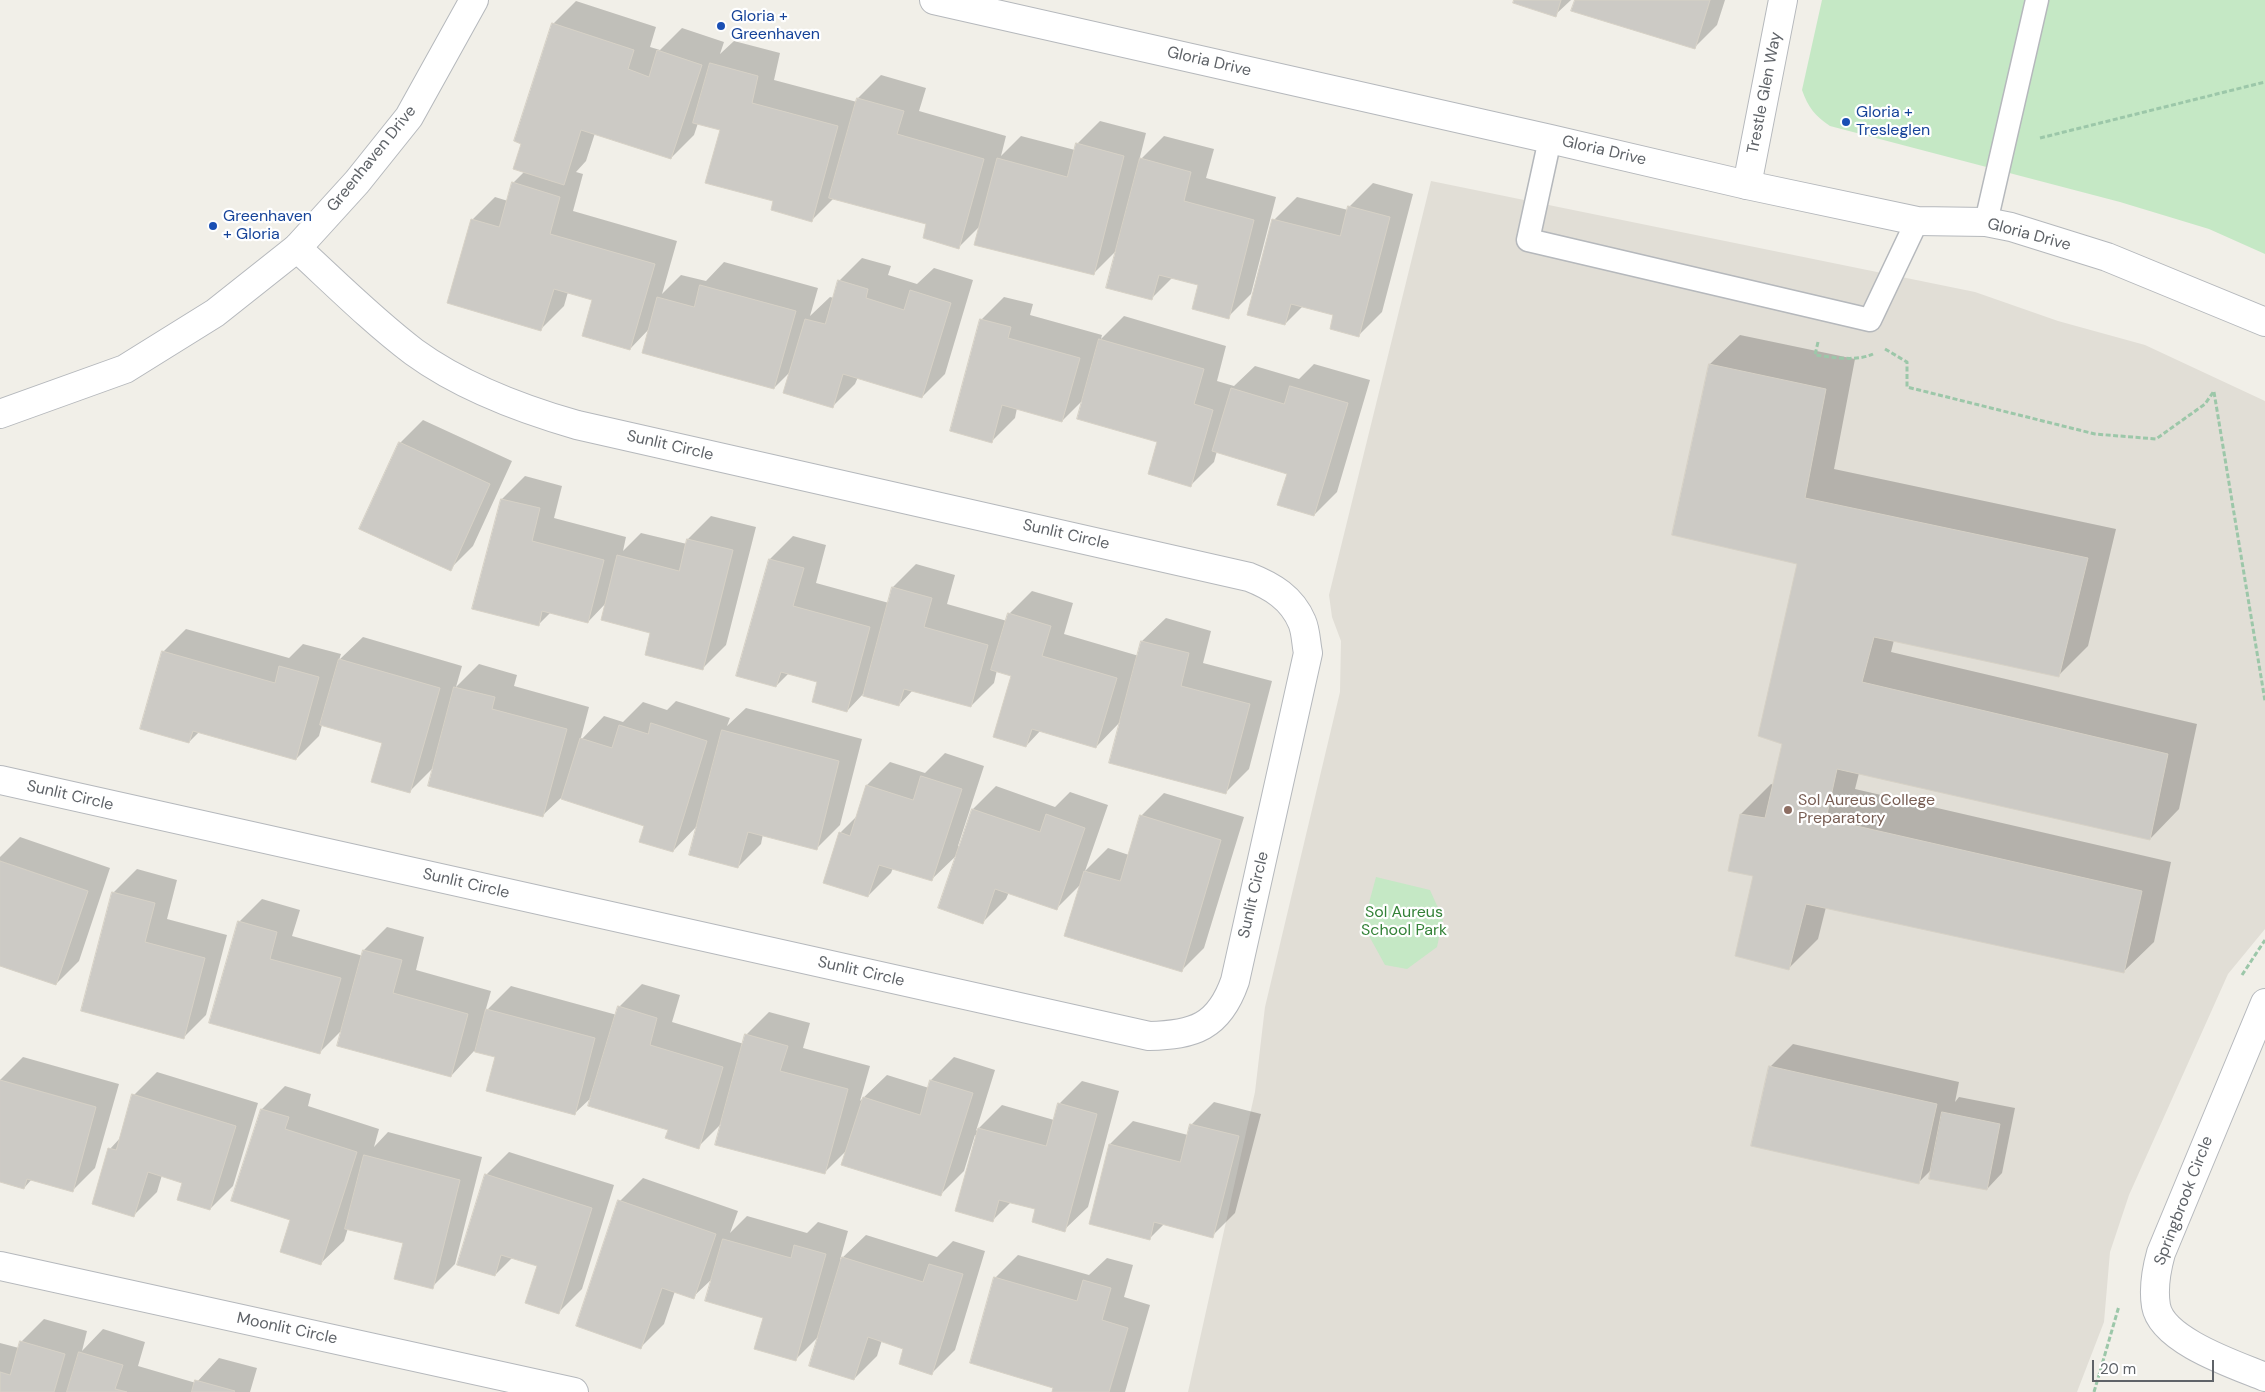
<!DOCTYPE html>
<html>
<head>
<meta charset="utf-8">
<style>
	body { margin:0 }
	#map { position:relative; width:2265px; height:1392px; overflow:hidden; background:#f1efe8; font-family:"DM Sans",sans-serif }
	canvas { display:block }
	.scale { position:absolute; left:2092px; top:1360px; width:122px; height:22px; box-sizing:border-box; border:2px solid #5f6368; border-top:0; padding-left:6px; font-size:15px; line-height:18px; white-space:nowrap; color:#5f6368; -webkit-text-stroke:4px #fff; paint-order:stroke }
</style>
</head>
<body>
<div id="map">
<canvas width="2265" height="1392"></canvas>
<div class="scale">20 m</div>
</div>
<script>
const g = document.querySelector('canvas').getContext('2d');
g.lineJoin = 'round';
function paint(path, color) {
  g.fillStyle = color;
  g.fill(path, 'evenodd');
}
function trace(path, color, width, dash) {
  g.strokeStyle = color;
  g.lineWidth = width;
  g.lineCap = dash ? 'butt' : 'round';
  g.setLineDash(dash || []);
  g.stroke(path);
}
function write(font, color, halo, rows, align = 'center') {
  g.font = font + ' "DM Sans",sans-serif';
  g.lineWidth = 4.5;
  g.setLineDash([]);
  g.textBaseline = 'middle';
  g.strokeStyle = halo;
  g.fillStyle = color;
  for (const [text, x, y, turn = 0] of rows) {
    g.save();
    g.translate(x, y);
    g.rotate((+turn || 0) * Math.PI / 180);
    g.textAlign = isNaN(turn) ? turn : align;
    if (halo) g.strokeText(text, 0, 0);
    g.fillText(text, 0, 0);
    g.restore();
  }
}
const education = new Path2D(`
	M1431,181L1975,292L2058,321L2145,345L2265,401V929L2228,974L2129,1195L2110,1252L2104,1322L2077,1392H1188L1255,1092L1265,1007L1340,692L1341,641L1332,617L1329,595Z`);
const green = new Path2D(`
	M1822,0H2265V254L2209,229L2120,202L1830,126C1815,116 1808,107 1802,90Z
	M1376,877L1430,890L1443,919L1437,947L1407,969L1385,965L1363,925Z`);
const shadow = new Path2D(`
	M1515,0H1571L1555,15Z
	M1576,0H1725L1717,25L1694,48Z
	M576,1L656,27L650,47L660,50L682,28L724,42L720,54L734,41L780,53L774,80L857,102L858,98L881,75L926,88L919,111L1006,136L1001,156L1021,136L1075,150L1077,144L1100,121L1146,133L1139,161L1164,136L1214,149L1206,178L1276,197L1251,294L1228,317L1200,284L1173,277L1152,298L1117,250L1093,274L981,225L959,247L928,223L834,198L812,220L775,201L721,129L698,123L694,135L671,158L595,133L586,161L576,172L583,174L573,211L677,241L662,294L681,275L706,281L724,262L818,288L810,316L830,297L834,298L839,281L862,258L891,266L888,275L917,284L934,268L973,280L945,374L922,397L858,377L855,384L832,407L791,371L774,388L650,328L630,349L594,299L568,292L564,306L541,329L472,220L495,197L508,201L513,183L525,171L553,24Z
	M1373,183L1413,194L1382,312L1359,335L1335,314L1303,306L1285,324L1274,220L1297,197L1348,210L1350,206Z
	M1004,297L1033,304L1030,315L1102,335L1101,339L1124,316L1226,346L1217,381L1234,386L1255,366L1299,379L1314,364L1370,380L1337,492L1314,515L1288,473L1217,451L1214,462L1191,485L1159,441L1084,399L1062,421L1017,408L1015,418L992,441L981,320Z
	M1740,335L1855,359L1834,469L2116,529L2088,646L2058,676L1894,640L1891,652L2197,724L2179,809L2150,839L1859,773L1855,789L2171,862L2154,942L2124,971L1826,907L1818,939L1788,969L1754,876L1729,870L1741,814L1771,784L1774,785L1783,744L1798,563L1673,534L1710,364Z
	M423,420L512,461L473,546L450,569L400,443Z
	M525,476L562,486L554,518L626,537L623,551L641,533L687,544L688,539L711,516L756,527L726,645L703,668L606,603L588,622L551,612L538,625L474,608L502,499Z
	M793,536L826,545L816,583L889,603L893,587L916,564L955,575L947,604L1007,621L1009,614L1032,591L1073,603L1064,634L1139,656L1142,641L1166,618L1211,631L1203,663L1272,681L1249,769L1226,792L1121,721L1096,747L1041,730L1026,746L1012,675L997,670L994,683L971,706L913,690L899,705L865,692L847,711L818,681L789,673L776,686L738,675L770,559Z
	M186,629L289,658L303,644L341,654L339,660L363,637L462,666L456,687L479,664L517,675L514,686L589,707L580,741L604,716L623,722L643,702L667,710L676,701L730,718L727,726L746,708L862,739L840,825L817,848L763,834L761,844L738,867L698,825L673,851L646,825L561,798L543,815L434,767L410,791L383,743L322,725L319,736L296,759L199,732L189,742L163,652Z
	M945,753L984,766L958,846L960,847L973,809L996,786L1055,807L1070,792L1108,805L1085,871L1108,848L1129,855L1141,816L1164,793L1244,817L1204,948L1181,971L1081,884L1057,908L1009,892L1006,899L983,922L958,854L931,880L893,868L891,873L868,896L840,833L857,816L867,785L890,762L925,773Z
	M20,837L110,868L79,961L56,984L0,965V857Z
	M137,869L177,880L167,919L227,935L206,1015L183,1038L82,1011L114,892Z
	M262,899L300,910L292,936L363,956L364,950L387,927L424,937L416,970L491,991L485,1012L511,986L617,1015L619,1007L642,984L680,995L672,1022L744,1044L746,1035L769,1012L810,1023L803,1048L870,1066L860,1101L887,1075L929,1088L931,1080L954,1057L995,1070L976,1131L1002,1105L1054,1120L1059,1104L1082,1081L1119,1091L1088,1207L1064,1230L1037,1209L1011,1202L992,1221L977,1136L975,1135L964,1171L941,1194L847,1150L824,1173L722,1123L698,1147L670,1129L593,1096L574,1114L496,1056L474,1051L451,1076L343,1029L319,1053L239,922Z
	M1793,1044L1959,1082L1955,1102L1959,1097L2015,1108L2002,1173L1987,1189L1932,1169L1918,1183L1770,1067Z
	M23,1057L119,1084L95,1168L72,1191L32,1179L24,1188L0,1181V1080Z
	M157,1072L258,1103L233,1186L210,1209L184,1182L162,1175L157,1192L134,1215L110,1149L121,1137L134,1095Z
	M285,1086L311,1094L308,1106L379,1129L374,1147L388,1132L482,1157L455,1264L432,1287L404,1243L348,1228L344,1241L320,1264L292,1220L233,1201L262,1109Z
	M1214,1102L1261,1114L1235,1213L1212,1236L1164,1224L1149,1239L1110,1144L1133,1121L1188,1135L1191,1125Z
	M509,1152L614,1185L582,1289L559,1312L538,1265L513,1257L495,1275L486,1175Z
	M643,1178L738,1211L730,1233L747,1216L807,1233L818,1222L848,1231L840,1260L866,1235L937,1257L953,1241L985,1251L955,1350L932,1373L905,1348L882,1340L877,1356L854,1379L819,1336L795,1360L764,1317L713,1278L693,1297L675,1291L664,1324L641,1347L620,1201Z
	M1018,1255L1089,1275L1107,1258L1133,1265L1124,1297L1150,1305L1125,1392H1053L1055,1387L995,1278Z
	M44,1319L87,1331L82,1351L103,1329L145,1342L138,1366L196,1383L219,1358L257,1368L250,1392H0V1343L19,1348L21,1342Z`);
const building = new Path2D(`
	M1514,0H1561L1556,17L1513,3Z
	M1575,0H1710L1695,49L1571,11Z
	M552,23L634,50L628,69L649,77L657,50L702,65L671,159L581,130L564,185L513,169L521,144L514,141Z
	M710,63L758,76L752,103L838,126L812,222L771,210L773,201L705,183L720,130L693,123Z
	M857,98L904,111L897,134L984,159L959,249L923,238L926,224L829,198Z
	M1076,143L1124,156L1094,275L974,245L997,158L1067,177Z
	M1140,158L1191,172L1184,201L1254,220L1229,319L1192,309L1198,285L1159,275L1152,300L1106,288Z
	M512,182L560,197L550,234L655,264L630,350L582,336L592,300L554,289L541,331L447,303L471,219L499,227Z
	M1348,206L1390,217L1359,337L1330,329L1333,315L1291,304L1285,325L1247,315L1272,219L1340,236Z
	M838,280L868,289L866,298L904,310L910,290L951,303L922,398L843,374L833,408L783,393L805,319L825,324Z
	M700,285L796,311L774,389L642,353L657,297L694,307Z
	M980,319L1011,327L1008,338L1080,358L1062,422L1002,405L992,443L950,431Z
	M1099,339L1204,369L1194,404L1213,410L1191,487L1148,474L1157,442L1077,419Z
	M1709,364L1826,389L1805,498L2088,558L2059,677L1874,637L1862,682L2168,754L2150,840L1837,769L1826,819L2142,891L2124,973L1806,904L1789,970L1735,956L1753,876L1728,871L1740,814L1765,818L1782,744L1758,736L1797,564L1672,535Z
	M1290,386L1348,403L1314,516L1277,505L1287,474L1212,451L1231,388L1284,404Z
	M399,442L490,484L451,571L359,529Z
	M501,499L540,508L532,541L604,560L588,623L542,611L539,626L472,609Z
	M687,539L733,550L703,670L645,655L650,633L601,620L617,555L679,571Z
	M769,559L804,568L793,606L870,627L847,712L812,702L817,682L781,672L776,687L736,676Z
	M892,587L932,598L924,627L988,645L971,707L904,689L899,706L863,696Z
	M1008,613L1051,626L1042,656L1117,678L1096,748L1032,729L1026,747L993,737L1011,676L991,670Z
	M1141,641L1189,653L1181,686L1250,704L1226,794L1109,763Z
	M162,651L275,683L279,666L319,677L296,760L193,731L189,743L140,729Z
	M339,659L440,688L410,793L371,782L382,743L320,725Z
	M454,687L495,697L492,709L567,729L543,817L428,786Z
	M651,723L707,741L673,852L639,842L644,826L561,799L580,738L612,748L619,725L648,734Z
	M722,730L839,761L817,850L748,832L738,868L689,855Z
	M921,776L962,789L932,881L879,865L868,897L823,883L839,832L850,836L866,785L913,800Z
	M972,809L1040,832L1046,814L1085,828L1057,910L995,889L983,924L938,908Z
	M1140,815L1221,840L1182,972L1064,936L1084,871L1120,881Z
	M0,861L88,891L56,985L0,966Z
	M112,892L155,903L145,942L205,958L184,1039L81,1011Z
	M238,921L277,932L270,959L341,978L320,1054L209,1023Z
	M363,950L402,960L393,993L468,1014L451,1077L337,1046Z
	M618,1006L657,1018L650,1045L723,1067L699,1149L665,1138L668,1130L588,1106Z
	M486,1009L595,1038L575,1115L486,1091L495,1057L475,1052Z
	M745,1034L788,1046L780,1071L848,1089L825,1174L715,1145Z
	M1769,1066L1937,1104L1919,1184L1751,1146Z
	M0,1080L96,1107L73,1192L27,1179L24,1189L0,1182Z
	M930,1080L973,1093L941,1196L841,1165L863,1097L920,1115Z
	M132,1094L236,1126L210,1210L177,1200L182,1183L148,1172L134,1217L92,1204L108,1148L116,1150Z
	M1058,1103L1097,1114L1065,1232L1032,1222L1035,1209L999,1200L993,1222L955,1211L978,1128L1046,1146Z
	M261,1109L289,1117L285,1129L357,1152L321,1265L280,1252L290,1220L231,1201Z
	M1942,1112L2000,1124L1987,1190L1929,1179Z
	M1190,1124L1239,1136L1213,1238L1154,1222L1150,1240L1089,1224L1109,1144L1180,1162Z
	M364,1155L460,1180L433,1289L394,1279L403,1243L345,1229Z
	M485,1174L592,1208L559,1314L525,1303L537,1266L501,1255L495,1276L457,1265Z
	M618,1200L716,1234L694,1299L662,1288L641,1349L576,1326Z
	M723,1239L791,1258L794,1245L826,1254L796,1361L754,1349L763,1318L705,1301Z
	M842,1257L923,1282L929,1264L963,1274L932,1375L899,1364L903,1349L868,1337L854,1380L809,1366Z
	M994,1277L1077,1301L1083,1280L1111,1288L1102,1320L1128,1328L1109,1392H1052L1053,1388L970,1363Z
	M20,1341L65,1354L54,1392H0V1372L10,1375Z
	M79,1352L123,1365L115,1389L127,1392H67Z
	M195,1380L235,1391L234,1392H192Z`);
const path = new Path2D(`
	M2040,138L2265,82
	M1818,342L1815,355C1832,357 1856,362 1873,354
	M1885,349L1907,362V387L2095,434L2156,439L2205,404L2214,391
	M2214,392L2265,701
	M2242,975L2265,940
	M2094,1392L2119,1306`);
const service = new Path2D(`
	M1550,139L1528,240L1870,320L1917,221
	M1986,222L2037,0`);
const minor = new Path2D(`
	M1747,185L1783,0
	M0,780L1149,1036C1194,1035 1219,1027 1235,981L1308,653C1306,644 1306,631 1302,622C1292,598 1272,586 1249,577L577,425C521,409 462,387 414,352C373,321 335,283 297,248
	M2265,1003L2161,1253C2156,1271 2153,1288 2156,1306C2162,1341 2236,1365 2265,1377
	M0,1266L574,1392`);
const tertiary = new Path2D(`
	M934,0L1550,139L1747,185L1917,221L1986,222L2011,227L2107,257L2265,322
	M0,414L125,369L215,313L297,248L357,182L409,117L474,0`);
const markers = [
	[721,26,5,"#1a4fb4"],
	[1846,122,5,"#1a4fb4"],
	[213,226,5,"#1a4fb4"],
	[1788,810,5,"#8d6e63"]
];
const transitNames = [
	["Gloria +",731,17],
	["Greenhaven",731,35],
	["Gloria +",1856,113],
	["Tresleglen",1856,131],
	["Greenhaven",223,217],
	["+ Gloria",223,235]
];
const streetNames = [
	["Gloria Drive",1209,62,13],
	["Trestle Glen Way",1765,93,-79],
	["Gloria Drive",1604,151,13],
	["Greenhaven Drive",372,159,-51],
	["Gloria Drive",2029,235,15],
	["Sunlit Circle",670,446,13],
	["Sunlit Circle",1066,535,13],
	["Sunlit Circle",70,796,13],
	["Sunlit Circle",466,884,13],
	["Sunlit Circle",1254,895,-77],
	["Sunlit Circle",861,972,13],
	["Springbrook Circle",2184,1201,-69],
	["Moonlit Circle",287,1329,12]
];
const educationNames = [
	["Sol Aureus College",1798,801],
	["Preparatory",1798,819]
];
const parkNames = [
	["Sol Aureus",1404,913],
	["School Park",1404,931]
];
paint(education, '#e1ded6');
paint(green, '#c5e8c5');
paint(shadow, '#0003');
paint(building, '#cccac5');
trace(building, '#d6d1c6', 1);
trace(service, '#b5b8bc', 25);
trace(minor, '#b5b8bc', 30);
trace(tertiary, '#b5b8bc', 30);
trace(path, '#9cc7a9', 3, [5, 2.5]);
trace(service, '#fff', 22);
trace(minor, '#fff', 28);
trace(tertiary, '#fff', 28);
for (const [x, y, r, color] of markers) {
  const dot = new Path2D();
  dot.arc(x, y, r, 0, 2 * Math.PI);
  g.fillStyle = color;
  g.fill(dot);
  trace(dot, '#fff', 2);
}
write('16px', '#164399', '#fff', transitNames, 'left');
write('16px', '#5f6368', '#fff', streetNames);
write('16px', '#785e54', '#fff', educationNames, 'left');
write('16px', '#348238', '#fff', parkNames);
</script>
</body>
</html>
